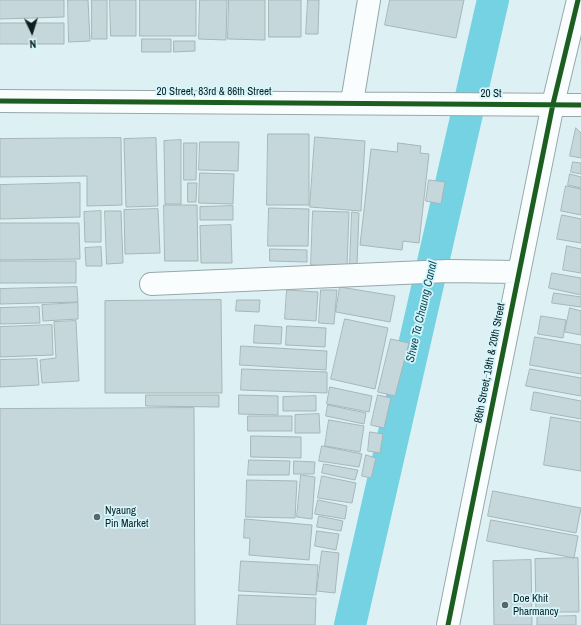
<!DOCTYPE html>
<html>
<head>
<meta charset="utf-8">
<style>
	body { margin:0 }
	#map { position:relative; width:581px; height:625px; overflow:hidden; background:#ddf0f4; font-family:"Archivo Narrow",sans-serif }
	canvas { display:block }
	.north { position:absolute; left:12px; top:12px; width:40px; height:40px; -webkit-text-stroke:3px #d4f6fd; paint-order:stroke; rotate:176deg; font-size:11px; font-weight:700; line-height:16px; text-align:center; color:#0e1e21 }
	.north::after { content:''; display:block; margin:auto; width:14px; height:18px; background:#0e1e21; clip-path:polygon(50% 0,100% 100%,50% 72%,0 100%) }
</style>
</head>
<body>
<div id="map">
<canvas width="581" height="625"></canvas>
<div class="north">N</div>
</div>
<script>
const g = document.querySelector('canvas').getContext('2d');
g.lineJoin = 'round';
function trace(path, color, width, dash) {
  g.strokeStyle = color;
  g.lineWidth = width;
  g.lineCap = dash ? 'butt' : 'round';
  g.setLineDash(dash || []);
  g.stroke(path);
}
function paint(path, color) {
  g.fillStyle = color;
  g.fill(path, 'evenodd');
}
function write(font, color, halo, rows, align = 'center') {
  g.font = font + ' "Archivo Narrow",sans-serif';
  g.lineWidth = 3.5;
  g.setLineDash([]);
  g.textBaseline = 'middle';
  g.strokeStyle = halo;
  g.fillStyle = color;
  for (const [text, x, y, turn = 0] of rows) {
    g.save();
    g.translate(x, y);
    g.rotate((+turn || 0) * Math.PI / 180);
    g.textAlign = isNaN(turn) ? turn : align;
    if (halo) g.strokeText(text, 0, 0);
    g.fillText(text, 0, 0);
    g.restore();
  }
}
const canal = new Path2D(`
	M350,625L493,0`);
const building = new Path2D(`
	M0,0H64V17L0,19Z
	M68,0H88L90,41L69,42Z
	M92,0H107V39H92Z
	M110,0H136V36H111Z
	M140,0H196V36H140Z
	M200,0H227L226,40L199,39Z
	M229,0H265V40L228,39Z
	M269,0H301V37H269Z
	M308,0H319L318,34H306Z
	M390,0H464L456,38L385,25Z
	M0,23H64V44H0Z
	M142,39H171V52H142Z
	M174,41H195V51L174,52Z
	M576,128L581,133V158L570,156Z
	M268,134H309V205H267Z
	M315,137L365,141L361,211L310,207Z
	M121,138L122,205L87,206V176L0,177V139Z
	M156,138L158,206L126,207L124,139Z
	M181,140V204H165L164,141Z
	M200,142H239L238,171L199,170Z
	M184,143H197L196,180H184Z
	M398,143L421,146L420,153L429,154L419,243L403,241L402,250L360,245L371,149L397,152Z
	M573,162L581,163V174L571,172Z
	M200,173L234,174L233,204L199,203Z
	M570,174L581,177V188L568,185Z
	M429,180L445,182L441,204L426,201Z
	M80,183V217L0,219V185Z
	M188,183H197L196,202H188Z
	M566,186L581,189V215L561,211Z
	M164,205H197L198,261H165Z
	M233,206V220H200V207Z
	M269,208L309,209L308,246H268Z
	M158,209L160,253L125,254L124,210Z
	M101,211V242H85L84,212Z
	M105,211H121L123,263L107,264Z
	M313,211L349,212L347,267L311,265Z
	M352,212L359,213L357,264H350Z
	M562,215L581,219V243L557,239Z
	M0,223H79L80,259L0,260Z
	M231,225L232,263H201L200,226Z
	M567,246L581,249V273L563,270Z
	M101,247L102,266H86L85,248Z
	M270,249L307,250V262L270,261Z
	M0,261H76V283H0Z
	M552,273L581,278V295L549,288Z
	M77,287L78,302L0,304V289Z
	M340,287L395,296L390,322L336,312Z
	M287,290L318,292L316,321L285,319Z
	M321,290H337L334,324L319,323Z
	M554,293L581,297V307L552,303Z
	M221,300L222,393H105V301Z
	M237,300H260L259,312L236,311Z
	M78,303V319L43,321L42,305Z
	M39,307L40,323L0,324V308Z
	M570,308L581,311V335L565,332Z
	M541,316L566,320L563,338L538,334Z
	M345,319L388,328L375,389L331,379Z
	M76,321L79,381L42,383L40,360L56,358L54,322Z
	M52,325L53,355L0,357V327Z
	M255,325L282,327L281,344L254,343Z
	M287,326L326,328L325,347L286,345Z
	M535,337L581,345V374L530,365Z
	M391,339L409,343L395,396L378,392Z
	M241,346L327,351L326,370L240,365Z
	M37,359L39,385L0,387V360Z
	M242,369L327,372V393L241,390Z
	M530,369L581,378V396L526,386Z
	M330,387L372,396L369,412L327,404Z
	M534,392L581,401V419L531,410Z
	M146,395H219V407L146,406Z
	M239,395L278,396V415L239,414Z
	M378,395L391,398L384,428L371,425Z
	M316,396V411H283V397Z
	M328,405L366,413L364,424L326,416Z
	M194,408L195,625H0V409Z
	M319,414L320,433H295V415Z
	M248,416H292V431H248Z
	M551,417L581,422V471L544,465Z
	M329,420L364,426L360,452L325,446Z
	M370,432L383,434L380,453L368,451Z
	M251,436L301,437V458L251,457Z
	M322,446L362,454L359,467L319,461Z
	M366,455L376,458L371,478L362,476Z
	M249,460L290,461L289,475H248Z
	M294,461L315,462L314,474H294Z
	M324,464L358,470L355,480L322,473Z
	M301,475L315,477L312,519L297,517Z
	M322,476L356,483L352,503L318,498Z
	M247,480L297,481L295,518L246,517Z
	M493,491L581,508L576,533L488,516Z
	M318,500L347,506L345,519L315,514Z
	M319,516L343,521L341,531L317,527Z
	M245,519L312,525L309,560L249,555L250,538H244Z
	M491,520L578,536L574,558L487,541Z
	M317,531L339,534L336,550L315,546Z
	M322,551L339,553L335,593L317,591Z
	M578,558L579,612H536L535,559Z
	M531,560L532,625H494L493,561Z
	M241,561L318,565L316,595L239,591Z
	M239,595L316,598L315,625H237Z
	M576,616V625H537V617Z`);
const minor = new Path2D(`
	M0,101L581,105
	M352,102L369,0
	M151,284L448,271L518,272
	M448,625L553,104L578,0`);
const cycleway = new Path2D(`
	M0,101L581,105
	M448,625L553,104L578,0`);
const markers = [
	[97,517,4,"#56686b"],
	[505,605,4,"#56686b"]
];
const streetNames = [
	["20 Street, 83rd & 86th Street",214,92],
	["20 St",491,94],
	["86th Street, 19th & 20th Street",490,363,-79]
];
const poiNames = [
	["Nyaung",105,511],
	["Pin Market",105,524],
	["Doe Khit",513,599],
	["Pharmancy",513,612]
];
const waterNames = [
	["Shwe Ta Chaung Canal",422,312,-77]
];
trace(canal, '#74d2e2', 32);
paint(building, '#c6d7db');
trace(building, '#a6b6b9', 1);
trace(minor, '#97a7aa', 24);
trace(minor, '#fafdfd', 22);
trace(cycleway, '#1b5e20', 5);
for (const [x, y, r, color] of markers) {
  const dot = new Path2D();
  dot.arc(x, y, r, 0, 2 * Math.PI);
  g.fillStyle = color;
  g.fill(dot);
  trace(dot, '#d4f6fd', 1.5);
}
write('11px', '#0e1e21', '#d4f6fd', streetNames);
write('11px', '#0e1e21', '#d4f6fd', poiNames, 'left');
write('italic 12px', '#154b55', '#d4f6fd', waterNames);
</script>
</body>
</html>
